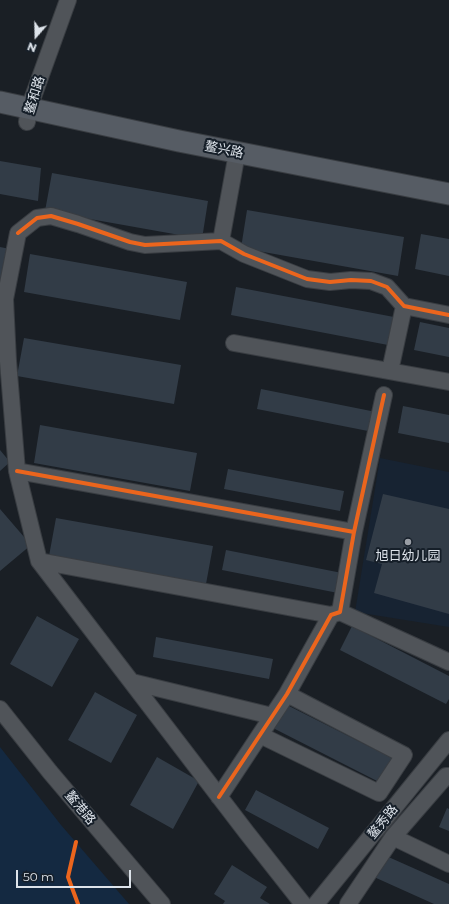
<!DOCTYPE html>
<html>
<head>
<meta charset="utf-8">
<style>
	body { margin:0 }
	#map { position:relative; width:449px; height:904px; overflow:hidden; background:#1a1f25; font-family:Montserrat,sans-serif }
	canvas { display:block }
	.north { position:absolute; left:16px; top:16px; width:40px; height:40px; -webkit-text-stroke:3px #161f29; paint-order:stroke; rotate:200deg; font-size:11px; font-weight:700; line-height:16px; text-align:center; color:#dde3ea }
	.north::after { content:''; display:block; margin:auto; width:14px; height:18px; background:#dde3ea; clip-path:polygon(50% 0,100% 100%,50% 72%,0 100%) }
	.scale { position:absolute; left:16px; top:870px; width:115px; height:18px; box-sizing:border-box; border:2px solid #dde3ea; border-top:0; padding-left:5px; font-size:12px; line-height:14px; white-space:nowrap; color:#dde3ea; -webkit-text-stroke:3px #161f29; paint-order:stroke }
</style>
</head>
<body>
<div id="map">
<canvas width="449" height="904"></canvas>
<div class="north">N</div>
<div class="scale">50 m</div>
</div>
<script>
const g = document.querySelector('canvas').getContext('2d');
g.lineJoin = 'round';
function paint(path, color) {
  g.fillStyle = color;
  g.fill(path, 'evenodd');
}
function trace(path, color, width, dash) {
  g.strokeStyle = color;
  g.lineWidth = width;
  g.lineCap = dash ? 'butt' : 'round';
  g.setLineDash(dash || []);
  g.stroke(path);
}
function write(font, color, halo, rows, align = 'center') {
  g.font = font + ' Montserrat,"Noto Sans SC",sans-serif';
  g.lineWidth = 4;
  g.setLineDash([]);
  g.textBaseline = 'middle';
  g.strokeStyle = halo;
  g.fillStyle = color;
  for (const [text, x, y, turn = 0] of rows) {
    g.save();
    g.translate(x, y);
    g.rotate((+turn || 0) * Math.PI / 180);
    g.textAlign = isNaN(turn) ? turn : align;
    if (halo) g.strokeText(text, 0, 0);
    g.fillText(text, 0, 0);
    g.restore();
  }
}
const built = new Path2D(`
	M380,458L449,472V627L355,612Z`);
const green = new Path2D(`
	M0,747L61,825L129,904H0Z`);
const building = new Path2D(`
	M0,161L41,168L38,201L0,194Z
	M52,173L208,201L202,239L45,211Z
	M247,210L404,237L398,276L241,248Z
	M421,234L449,239V276L415,269Z
	M0,247L10,249L0,290Z
	M30,254L187,282L180,320L24,292Z
	M236,287L394,317L388,345L231,315Z
	M420,322L449,328V357L414,350Z
	M24,338L181,365L174,404L17,376Z
	M261,389L376,412L373,432L257,409Z
	M403,406L449,415V443L398,433Z
	M40,425L197,453L190,491L34,463Z
	M0,450L10,462L0,471Z
	M228,469L344,491L340,511L224,489Z
	M383,494L449,509V614L374,593L382,564L366,560Z
	M0,509L31,545L0,571Z
	M56,518L213,546L206,584L49,556Z
	M226,550L342,573L338,593L222,570Z
	M37,616L79,639L52,687L10,664Z
	M352,626L449,676V699L446,704L340,650Z
	M156,637L273,659L269,679L153,657Z
	M95,692L137,715L111,763L68,740Z
	M285,704L392,758L379,782L273,728Z
	M157,757L199,781L173,829L130,805Z
	M256,790L329,828L318,849L245,810Z
	M447,808L449,809V831L439,827Z
	M384,855L449,884V904H434L374,877Z
	M232,865L267,887L260,898L270,904H223L225,901L214,894Z`);
const minor = new Path2D(`
	M27,122L29,108L68,0
	M221,241L237,153
	M234,343L449,382
	M390,371L404,306
	M17,471L354,532
	M39,561L331,615
	M340,612L449,662
	M132,682L272,716
	M0,709L50,772L162,904
	M260,735L379,793L404,755L287,694
	M219,797L287,694L331,615L340,612L354,532L384,395
	M393,837L449,864
	M303,904L247,833L39,561L17,471L8,361L5,299L18,233L37,218L51,216L78,224L130,242L145,245L221,241L244,254L307,279L330,282L351,280L371,281L387,287L404,306L449,315
	M316,904L449,740
	M348,904L393,837L446,776H449`);
const major = new Path2D(`
	M0,102L179,141L449,194`);
const cycleway = new Path2D(`
	M18,233L37,218L51,216L78,224L130,242L145,245L221,241L244,254L307,279L330,282L351,280L371,281L387,287L404,306L449,315
	M17,471L354,532
	M219,797L287,694L331,615L340,612L354,532L384,395
	M76,842L68,877L78,904`);
const markers = [
	[408,542,4,"#999ea5"]
];
const streetNames = [
	["鳌和路",35,95,-73],
	["鳌兴路",224,150,11],
	["鳌港路",80,808,50],
	["鳌秀路",383,822,-51]
];
const poiNames = [
	["旭日幼儿园",408,556]
];
paint(built, '#172332');
paint(green, '#142941');
paint(building, '#323c47');
trace(minor, '#393d42', 18);
trace(major, '#393d42', 23);
trace(minor, '#505459', 16);
trace(major, '#565c64', 21);
trace(cycleway, '#eb651d', 4);
for (const [x, y, r, color] of markers) {
  const dot = new Path2D();
  dot.arc(x, y, r, 0, 2 * Math.PI);
  g.fillStyle = color;
  g.fill(dot);
  trace(dot, '#161f29', 1.5);
}
write('13px', '#dde3ea', '#161f29', streetNames);
write('13px', '#dde3ea', '#161f29', poiNames);
</script>
</body>
</html>
